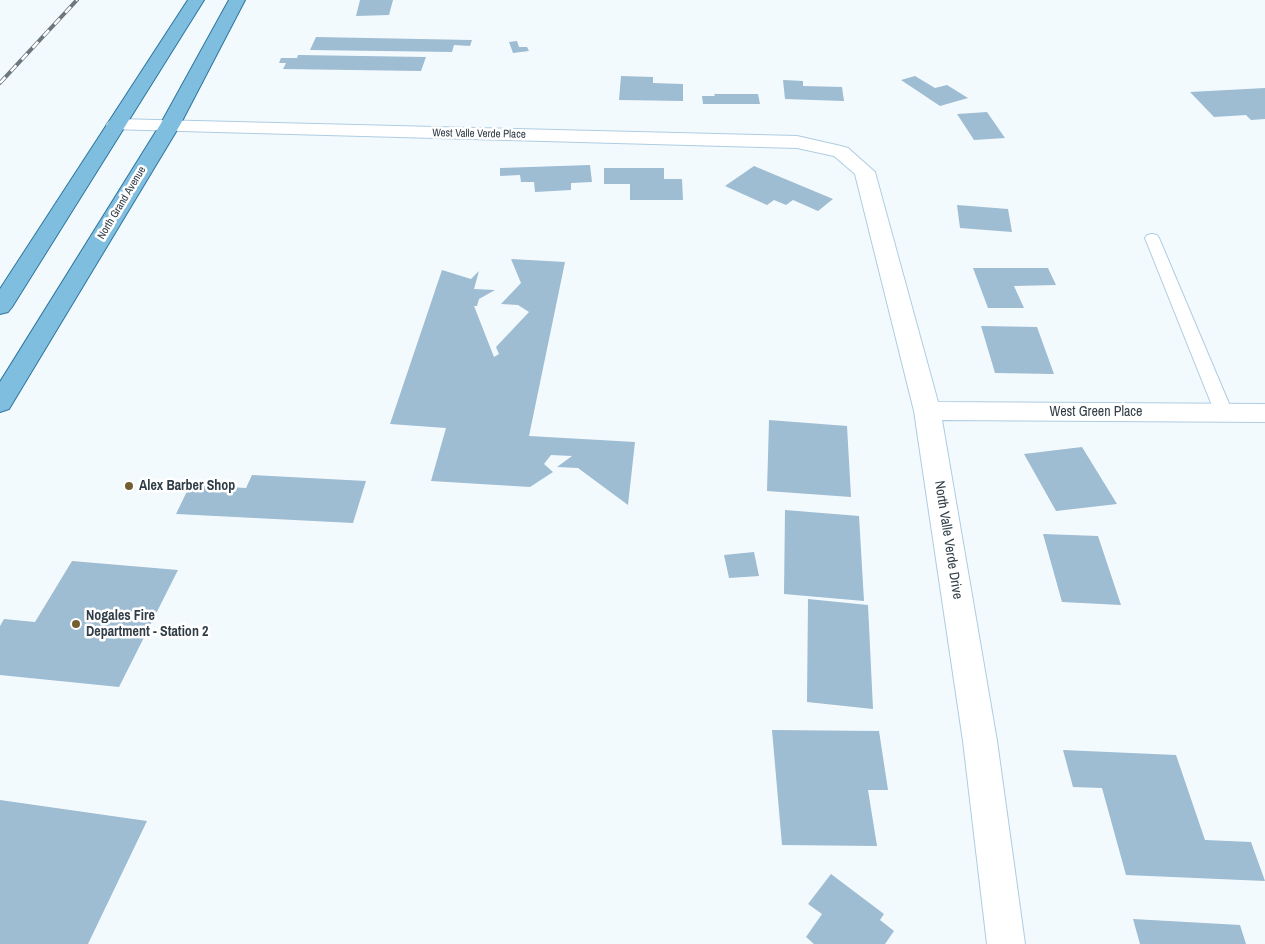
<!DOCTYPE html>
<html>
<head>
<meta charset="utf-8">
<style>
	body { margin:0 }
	canvas { display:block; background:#f3fafe }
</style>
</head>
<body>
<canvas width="1265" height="944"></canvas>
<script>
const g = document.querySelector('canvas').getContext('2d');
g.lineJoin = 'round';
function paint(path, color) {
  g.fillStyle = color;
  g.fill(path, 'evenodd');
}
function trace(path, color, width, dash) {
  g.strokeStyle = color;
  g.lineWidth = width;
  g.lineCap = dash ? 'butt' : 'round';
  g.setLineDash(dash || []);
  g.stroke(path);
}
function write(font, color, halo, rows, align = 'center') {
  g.font = font + ' "Archivo Narrow",sans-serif';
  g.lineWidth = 5;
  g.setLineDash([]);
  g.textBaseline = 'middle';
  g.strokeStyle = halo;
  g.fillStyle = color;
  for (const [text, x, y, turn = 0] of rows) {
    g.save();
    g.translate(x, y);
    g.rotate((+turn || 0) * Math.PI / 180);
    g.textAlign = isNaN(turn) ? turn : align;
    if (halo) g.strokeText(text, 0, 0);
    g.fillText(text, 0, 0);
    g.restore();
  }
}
const building = new Path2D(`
	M360,0H393L389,15L356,16Z
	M316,37L472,40L470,46L454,45L452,52L310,50Z
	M517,41L519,47H527L529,51L513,53L509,42Z
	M298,55L426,57L421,71L283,69L286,63H279L281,58H297Z
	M621,76L653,77V83L683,84V101L619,100Z
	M915,76L935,88L947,85L968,98L940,106L901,80Z
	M783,80L803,81V86L842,87L844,101L785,99Z
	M1265,88V119L1251,120L1246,115L1214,117L1190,92Z
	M714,94H758L760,104H703L702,96H715Z
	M987,112L1005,138L974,140L957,114Z
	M590,165L592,182L571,183V190L535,192L534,182H521L520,175L500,176V168Z
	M754,166L833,199L818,211L793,200L786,205L774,200L767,205L725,186Z
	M604,168H664V179H682L683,200H630V184H604Z
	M957,205L1008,209L1012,232L960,228Z
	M511,259L565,262L529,436L635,442L628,505L578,468L557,467L572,456L551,455L544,464L553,472L530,487L431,481L446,428L390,424L442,270L471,279L479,271L474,289L495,290L479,299L477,306H474L494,357L499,354L496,347L529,312L518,305L501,304L521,283Z
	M973,268H1048L1056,285L1014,286L1024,308H988Z
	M981,326L1037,327L1054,374L995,373Z
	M769,420L847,426L851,497L767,491Z
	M1082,447L1117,504L1056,511L1024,454Z
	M252,475L366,481L353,523L176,514L190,485L246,488Z
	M785,510L859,516L864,601L784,594Z
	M1043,534L1098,536L1121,605L1062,602Z
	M754,552L759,576L729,578L724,555Z
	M72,561L178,570L119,687L0,675V626L4,619L35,622Z
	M808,599L868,605L873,709L807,702Z
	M772,730L879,731L888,790H868L877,846L782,845Z
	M1063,750L1176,755L1205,840L1251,842L1265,881L1126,875L1102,788L1073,787Z
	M0,800L147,821L88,944H0Z
	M831,874L884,914L880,920L894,931L885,944H814L806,937L822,914L808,904Z
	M1133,919L1240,925L1246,944H1140Z`);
const service = new Path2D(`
	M1152,234L1157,235L1159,238L1233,413L1230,417L1224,419L1218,417L1215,413L1145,238L1147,235Z`);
const minor = new Path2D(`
	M116,119L797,136L841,146L848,148L875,172L938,402L1265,404V422L942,420L997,741L1025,944H987L963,741L914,411L855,174L834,156L797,148L109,129L106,125L109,121Z`);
const primary = new Path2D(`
	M188,0H204L12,307L8,312L0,314V289Z
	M229,0H245L180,125L9,409L0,412V382L160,125Z`);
const rail = new Path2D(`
	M0,83L77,0`);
const markers = [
	[129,486,5,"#73602f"],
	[76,624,5,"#73602f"]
];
const farStreetnames = [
	["West Valle Verde Place",479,134,1],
	["North Grand Avenue",122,203,-59]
];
const streetNames = [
	["West Green Place",1096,412],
	["North Valle Verde Drive",948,540,81]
];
const poiNames = [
	["Alex Barber Shop",139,486],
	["Nogales Fire",86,616],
	["Department - Station 2",86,632]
];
paint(building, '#9ebcd2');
trace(service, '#aecde2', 2);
trace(minor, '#aecde2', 2);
trace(primary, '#2d759d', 2);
paint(service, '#fff');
paint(minor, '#fff');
paint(primary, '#80bee0');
trace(rail, '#6c777e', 4);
trace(rail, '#fff', 2.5, [8]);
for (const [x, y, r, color] of markers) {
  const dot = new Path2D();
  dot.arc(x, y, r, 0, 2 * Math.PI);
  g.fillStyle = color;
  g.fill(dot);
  trace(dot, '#fff', 2);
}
write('11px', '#313e47', '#fff', farStreetnames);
write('14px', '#313e47', '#fff', streetNames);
write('bold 14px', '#313e47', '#fff', poiNames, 'left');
</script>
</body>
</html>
